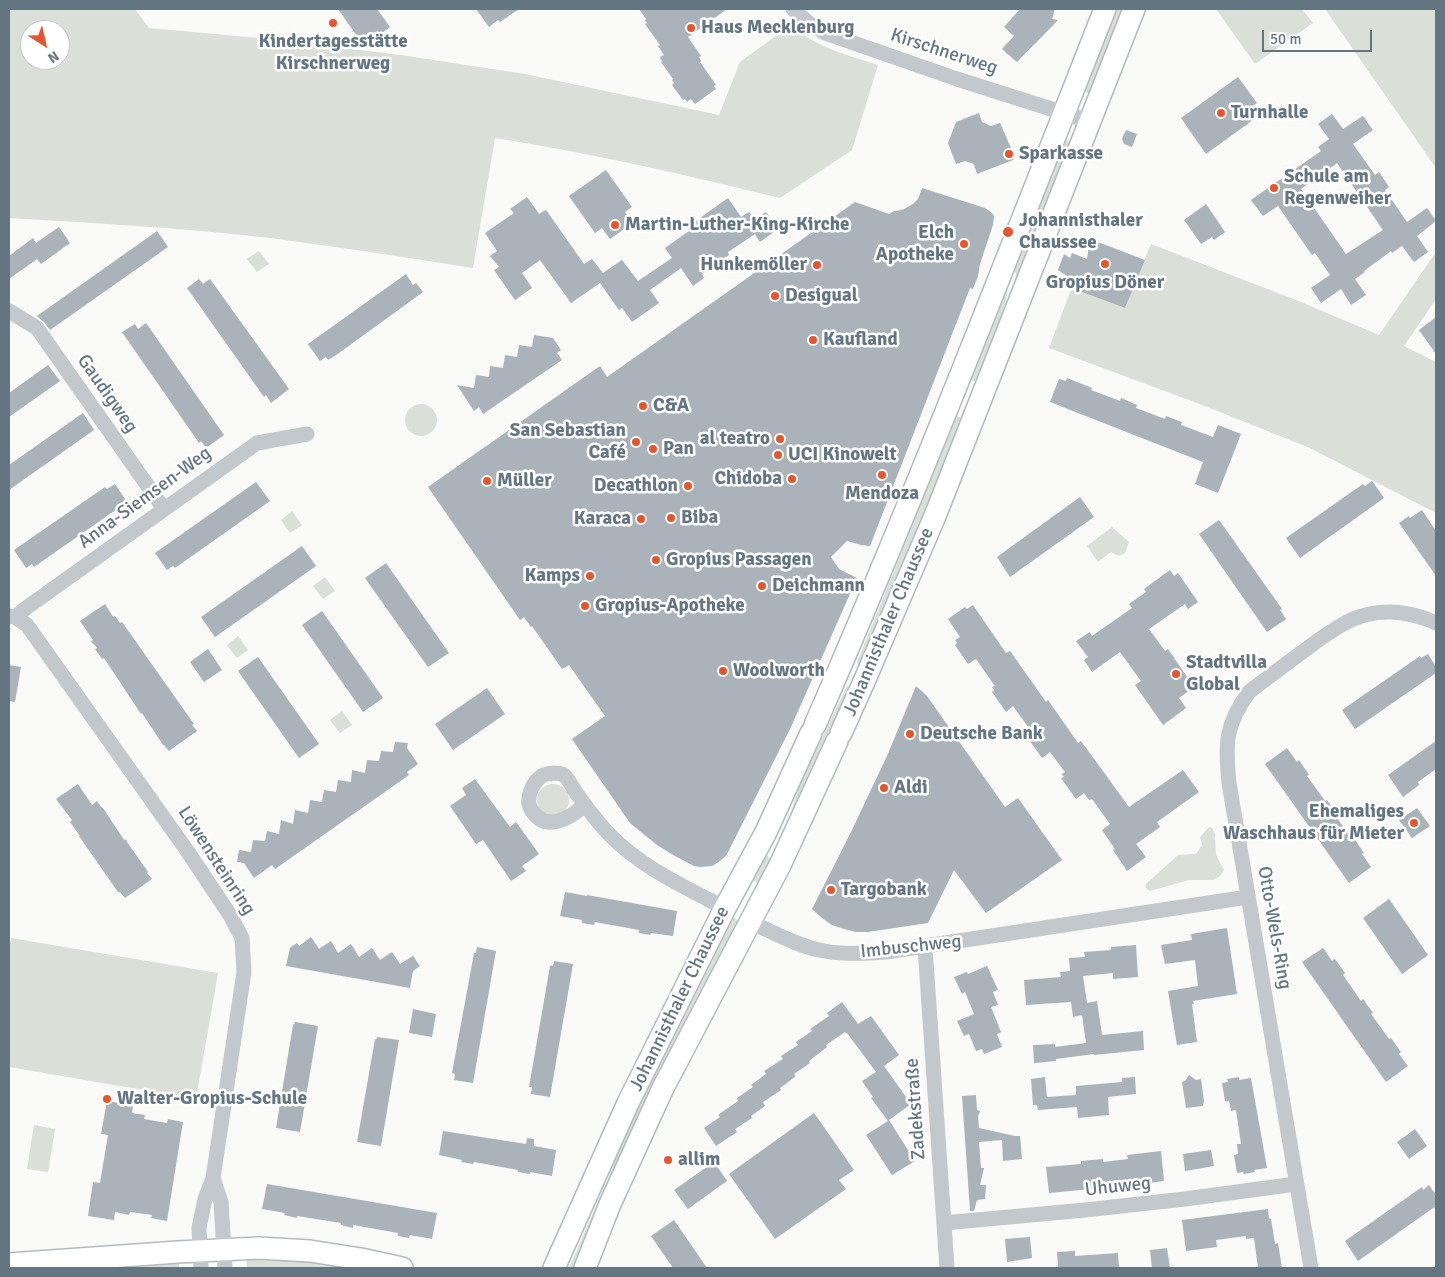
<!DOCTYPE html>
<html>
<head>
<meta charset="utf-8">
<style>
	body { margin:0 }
	#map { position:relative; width:1445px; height:1277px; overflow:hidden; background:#fafaf8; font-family:Signika,sans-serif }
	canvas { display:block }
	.frame { position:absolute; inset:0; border:10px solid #657683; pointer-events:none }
	.north { position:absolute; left:20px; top:20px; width:50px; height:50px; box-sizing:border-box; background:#fff; border:1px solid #c1c8cd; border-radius:50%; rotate:145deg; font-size:14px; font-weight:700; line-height:20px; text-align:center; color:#657683 }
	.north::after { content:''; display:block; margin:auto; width:18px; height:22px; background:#e4572e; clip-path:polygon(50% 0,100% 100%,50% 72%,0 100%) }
	.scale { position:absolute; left:1262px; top:30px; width:110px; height:22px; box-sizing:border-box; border:2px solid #657683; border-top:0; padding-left:6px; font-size:15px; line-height:18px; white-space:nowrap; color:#657683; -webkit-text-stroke:4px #fff; paint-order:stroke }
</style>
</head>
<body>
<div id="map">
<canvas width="1445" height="1277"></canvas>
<div class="frame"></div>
<div class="north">N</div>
<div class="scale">50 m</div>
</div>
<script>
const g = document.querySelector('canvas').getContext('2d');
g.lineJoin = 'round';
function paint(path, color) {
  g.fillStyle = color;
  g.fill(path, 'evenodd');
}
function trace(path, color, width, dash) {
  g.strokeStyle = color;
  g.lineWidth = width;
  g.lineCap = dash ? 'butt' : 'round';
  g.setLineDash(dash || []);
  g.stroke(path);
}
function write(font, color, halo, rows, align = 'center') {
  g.font = font + ' Signika,sans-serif';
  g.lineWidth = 5;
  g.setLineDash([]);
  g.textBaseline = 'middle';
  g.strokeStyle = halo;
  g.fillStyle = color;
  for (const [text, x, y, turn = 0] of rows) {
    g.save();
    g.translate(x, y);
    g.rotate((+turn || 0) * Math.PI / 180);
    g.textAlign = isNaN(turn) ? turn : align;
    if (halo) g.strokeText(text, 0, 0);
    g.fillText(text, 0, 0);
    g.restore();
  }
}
const green = new Path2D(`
	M9,9H135L149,28L259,38L401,55L525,74L719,115L740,62L791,25C815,47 847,55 878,65L852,150L780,198C686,175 591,153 495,138L473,268C405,257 338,247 270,238C183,228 96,223 9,218ZM30,30H60V60H30Z
	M1115,9H1127L1093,95L1083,91Z
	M1216,9H1302L1313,23L1255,64Z
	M1325,9H1436V168Z
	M1064,139L1074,144L1015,285L1016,274L1014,269Z
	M1151,244L1301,302L1379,335L1436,252V299L1404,346L1436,362V513L1310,448L1205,406L1049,348L1072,287L1125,308Z
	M259,251L269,264L257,272L247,259Z
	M1005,288H1007C1011,299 982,364 976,379L975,381L970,380V377Z
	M405 420a16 16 0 1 1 32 0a16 16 0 1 1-32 0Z
	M957,416L966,420L859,667L857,662Z
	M292,511L302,525L290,533L281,520Z
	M1112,527L1129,542L1125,553L1119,556L1111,552L1098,562L1087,546Z
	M325,577L335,591L323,599L313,586Z
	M238,636L248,650L237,658L227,645Z
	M847,686L850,688V691L782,837L781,833L791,813L798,788Z
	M342,711L352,725L340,733L330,720Z
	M537 800a16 16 0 1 1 32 0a16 16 0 1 1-32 0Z
	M1209,827L1212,828L1215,834L1216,855L1224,870L1220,876L1213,880H1189L1150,891L1146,888V884L1178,855L1196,854L1202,845L1200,837Z
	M764,855H767L770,859L767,874L761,885L752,880Z
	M732,917L736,919L738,923L574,1268H569L612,1170L623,1135Z
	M11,938L218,973L196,1099L9,1067V950Z
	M34,1125L55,1129L48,1172L27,1169Z
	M246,1256L276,1257L369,1268L247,1267Z
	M179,1259V1268H51Z`);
const building = new Path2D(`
	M338,9H377L390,27L364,46Z
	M476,9H519L500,22L498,20L489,27Z
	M639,9H727L688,37L701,56L699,57L701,61L700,62L716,85L714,86L716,89L695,104L691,99L687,102L685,99L683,100L672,85L674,83L672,80L673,79L661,62L662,61L660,57L664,55L658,46L660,45L645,24L647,23L645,20L646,19Z
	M1020,9H1055L1052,19L1058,20L1017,62L1002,49L1014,36L1004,27Z
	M1238,77L1257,103L1250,108L1257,117L1206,154L1181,118Z
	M979,113L982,122L991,126L1000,123L1014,155L1013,160L977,174L974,164L965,161L956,164L948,143L956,122Z
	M1332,114L1343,129L1363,116L1373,130L1353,144L1375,175L1379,172L1389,187L1385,190L1407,222L1427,208L1436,221L1417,236L1428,252L1414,262L1402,246L1392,253L1391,251L1364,271L1365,272L1355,279L1366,295L1351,305L1341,289L1321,303L1311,288L1330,275L1315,253L1312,255L1278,206L1263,216L1251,200L1321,151L1318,147L1329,139L1318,124ZM1337,163L1383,230L1346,254L1301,189Z
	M1126,130L1137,134L1132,147L1124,144L1122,139Z
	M606,170L632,207L625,212L633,223L610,239L602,228L595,233L569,196Z
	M922,188L985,208L992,213L994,216L993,225L980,264L978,276L973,289L970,288L870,546L861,545L847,541L831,557L839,569L857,578L791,727L726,856L717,863L712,866L700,867L694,866L675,856L657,845L630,823L572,739L605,716L569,665L562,669L532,626L531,627L524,617L520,620L428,487L600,366L607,377L855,202L889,214L894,211L902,210L913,204L918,199Z
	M527,197L539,214L546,210L584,264L592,259L603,273L622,260L638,281L672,258L665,248L692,229L690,225L728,198L741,217L749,212L755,219L766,212L778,229L760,242L755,234L728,252L729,255L702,274L704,278L693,286L681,268L650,290L659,303L632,322L622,308L619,310L600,283L571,303L540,260L522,273L532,288L515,300L494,270L499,267L490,256L497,251L485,233L514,213L510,209Z
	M1206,204L1225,232L1214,240L1212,237L1201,244L1184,220Z
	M59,227L70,243L41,264L37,259L9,279V256L33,238L36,243Z
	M157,231L168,247L50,330L44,322L39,318L37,316Z
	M1090,239L1145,260L1125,308L1077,290L1079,284L1058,270L1064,254L1070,258L1072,253L1087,259Z
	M406,274L413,285L416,283L423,292L339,353L328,360L326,357L320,361L308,344Z
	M199,279L203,284L210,279L289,389L271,403L266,395L264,397L187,288Z
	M1436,317V354L1419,330Z
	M146,323L224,435L206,448L201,441L199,443L188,427L122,332L135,324L138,329Z
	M534,335L553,338L561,350L557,353L562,360L483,414L479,407L474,411L457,385L474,388L476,375L489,377L490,366L503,368L505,355L517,357L519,345L532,347Z
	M48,365L60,381L9,417V393Z
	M1067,378L1092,388L1091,390L1120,401L1121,398L1137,405L1136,408L1165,419L1166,416L1182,422L1181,425L1213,437L1218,425L1241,434L1218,493L1195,484L1203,462L1050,402L1059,379L1066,381Z
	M83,413L94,430L9,490V465Z
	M1372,481L1384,498L1300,558L1286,538L1363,484L1365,486Z
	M256,482L270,501L175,568L173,566L167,570L155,553Z
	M115,484L127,502L34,567L32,564L26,568L14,550L105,487L107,489Z
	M1080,497L1094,517L1010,577L997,557Z
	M1422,510L1436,531V576L1399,523L1409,516L1410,518Z
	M1219,520L1282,609L1280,610L1286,619L1267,632L1199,534Z
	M302,546L316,566L215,637L201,617Z
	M386,563L449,653L428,667L365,578Z
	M1170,570L1174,576L1178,573L1198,602L1188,609L1185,604L1149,629L1165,651L1168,649L1194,687L1179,698L1186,708L1163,725L1135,685L1141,681L1120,652L1092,672L1084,660L1088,657L1076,641L1090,632L1092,636L1132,608L1129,604L1146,592L1144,589Z
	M105,604L113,617L115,616L120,623L122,622L194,724L192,725L197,731L169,751L164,745H163L142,713L141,714L104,658L102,659L95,649L97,648L91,641L93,640L80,621Z
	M973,605L1006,653L1010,651L1046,702L1048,700L1078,743L1081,741L1129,807L1183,770L1199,792L1157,822L1160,827L1136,844L1146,857L1127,871L1113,850L1115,849L1102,830L1110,824L1092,799L1089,800L1084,793L1076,799L1061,778L1064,777L1062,774L1065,772L1050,752L1042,758L1027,737L1030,735L1028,733L1031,731L1013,706L1006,712L992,692L994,690L992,687L995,686L976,659L968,664L955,645L957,643L955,640L960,637L948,619L965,607L967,609Z
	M322,611L383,698L363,712L302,625Z
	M208,649L222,670L204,682L190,662Z
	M1428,654L1436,667V673L1355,729L1342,710L1420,656L1421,658Z
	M258,657L319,744L299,758L238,671Z
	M9,665L21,667L15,702L9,701Z
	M916,686L927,696L1005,807L1018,798L1062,860L986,913L954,870L928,923L868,932H856L844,929L832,925L822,918L812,909L851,832L887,756Z
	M487,688L505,714L453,750L435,724Z
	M1436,741V769L1418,782L1419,785L1403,797L1388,775Z
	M395,742L408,743L407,748L418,764L407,772L409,775L275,869L272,865L254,878L244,863L237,862L239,850L251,852L253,840L265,841L267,831L279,834L281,820L293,824L295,810L308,813L310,800L322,802L324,790L336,792L338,780L351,782L352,770L365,773L367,760L379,761L381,751L393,752Z
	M1287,748L1297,762L1299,760L1309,775L1307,776L1325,801L1327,800L1337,814L1335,815L1353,841L1355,840L1364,853L1362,854L1371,867L1349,883L1265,764Z
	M475,779L510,827L516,822L539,854L522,866L526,871L511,881L483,840L476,844L450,806L466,795L462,788Z
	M78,784L92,805L97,801L102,808H103L124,840L125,839L148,872L147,873L152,879L125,898L120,892H118L79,836H80L70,822L72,820L56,799Z
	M1417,808L1430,826L1412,838L1399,820Z
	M565,892L587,896V895L677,911L673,936L651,933L650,935L639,933V930L595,922L594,925L582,923V920L560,916Z
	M1389,899L1428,955L1402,974L1363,918Z
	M1227,928L1237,994L1193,1001L1194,1004H1192L1197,1042L1177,1045L1168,991L1198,986L1195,960L1165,964L1161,945L1192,940L1191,934Z
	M311,937L319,949L331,941L338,953L351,944L359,957L372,948L380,960L392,952L400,964L413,956L420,966L413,971L410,988L286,966L290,948L297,943L299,946Z
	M1136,945L1138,977L1113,979V973L1083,976L1087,1003L1097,1001L1102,1035L1143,1031L1144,1050L1094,1055V1054L1056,1059V1061L1034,1063L1033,1045L1055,1044V1047L1086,1043L1082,1015L1073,1017L1071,1002L1026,1005L1024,980L1061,977L1060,972L1070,971L1069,958L1085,957L1084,952L1111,950V947Z
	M477,947L496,951L473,1083L454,1080L455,1074L452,1073L474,953H476Z
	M1323,948L1332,961L1335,959L1345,973L1343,975L1361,1001L1363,999L1373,1013L1371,1014L1389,1039L1391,1038L1401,1052L1399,1054L1408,1066L1386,1082L1302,962Z
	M554,961L573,964L550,1097L531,1094L532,1087H529L550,966H553Z
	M987,966L998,990L993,992L998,1005L991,1007L1001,1032L997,1034L1002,1047L984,1054L982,1049L976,1051L969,1034L964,1036L957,1021L974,1014L965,992L962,994L954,977L967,972L968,974Z
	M842,1002L858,1024L871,1016L899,1055L884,1066L911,1104L889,1120L915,1161L892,1175L866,1135L888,1121L871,1098L873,1097L862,1081L876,1072L847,1033H846L845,1032L826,1045L827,1047L809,1061L810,1063L794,1074L796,1076L780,1088L781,1090L763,1102L765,1106L751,1116L752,1118L735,1129L737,1132L716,1146L704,1128L720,1117L718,1115L738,1101L737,1098L753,1087L751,1085L766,1074L764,1071L783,1059L781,1056L798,1045L796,1042L812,1031L810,1029L829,1016L827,1013Z
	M413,1009L436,1014L432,1037L409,1033Z
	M295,1022L318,1026L300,1132L276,1128L293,1025H294Z
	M377,1037L399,1040L381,1146L357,1142L375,1039L376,1040Z
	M1189,1075L1196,1080L1201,1079L1204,1101L1203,1106L1186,1108L1182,1082L1185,1081Z
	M1045,1077L1047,1097L1076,1095V1086L1122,1082V1078L1135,1077L1136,1094L1108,1097L1109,1115L1078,1118L1077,1107L1038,1110L1037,1105H1033L1031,1079Z
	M1239,1077V1080L1251,1078L1267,1168L1254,1170L1255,1172L1244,1174L1243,1172L1237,1173L1234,1155L1238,1154L1237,1144H1241L1236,1110L1231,1111L1229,1101H1225L1222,1083L1228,1082L1227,1079Z
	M976,1095L977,1110L980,1111L978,1116L979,1128L1015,1136H1020L1022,1159L1003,1161L1002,1140L979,1142L981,1168H984L980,1185H986L985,1199L977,1200L974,1211H970L962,1096Z
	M107,1101L133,1105L132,1113L145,1115L144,1119L167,1123L168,1119L183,1122L167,1221L151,1218L152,1215L130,1212L129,1215L115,1212L114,1220L88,1216L93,1182L100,1183L108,1135L101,1134Z
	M814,1113L854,1170L839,1180L846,1189L775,1239L729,1174Z
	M1415,1129L1427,1146L1409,1159L1397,1142Z
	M443,1131L526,1144L527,1138L534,1139V1146L556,1150L552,1176L530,1172V1174L518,1172V1170L474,1162L473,1164L461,1162L462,1160L439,1155Z
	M1211,1150L1214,1166L1185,1171L1183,1154Z
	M1161,1151L1164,1181L1148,1183L1147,1179L1112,1183L1113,1187L1049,1193L1046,1167L1081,1164V1161L1103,1159V1162L1128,1159L1127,1155Z
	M714,1162L727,1181L688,1209L674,1190Z
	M267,1184L437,1213L432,1239L410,1235L409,1238L398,1236V1233L353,1225V1228L341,1225V1223L297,1216V1218L284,1215L285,1213L262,1209Z
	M1429,1185L1436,1195V1206L1358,1261L1345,1241L1422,1187L1423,1190Z
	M1268,1209L1269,1219H1271L1275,1244L1278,1243L1282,1268H1258L1254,1238L1246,1239V1236L1216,1240L1217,1247L1186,1251L1182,1220Z
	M674,1220L707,1268H673L651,1236Z
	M1030,1237L1032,1258L1007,1262L1005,1239Z
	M1167,1248L1170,1268H1152L1150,1250Z
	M1075,1251V1256L1118,1253L1119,1268H1058L1057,1252Z`);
const street = new Path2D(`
	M793,9L810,24L825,33L957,79L1089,121
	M9,311L37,328L164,509
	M9,616L15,617L27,625L188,852L230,915L242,938L244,972L213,1178L205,1199L199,1228L201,1268
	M15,617L26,608L257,443L307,434
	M585,805C570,818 545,834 531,809C525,800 532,782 542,776C544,774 549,774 553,773C556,773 561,773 564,775C569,779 573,789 577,794C587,808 598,823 610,835C642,868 685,887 725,908
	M750,922C773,932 795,945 819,950C841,955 864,953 886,952L1248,897
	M925,947L947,1268
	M213,1178L221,1202L225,1268
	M944,1223L1085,1210L1185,1199L1296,1184
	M1311,1268L1229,783C1225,744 1225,725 1249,692C1267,678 1286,664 1305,650C1318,640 1332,630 1347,622C1375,607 1408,610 1436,623`);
const secondary = new Path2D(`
	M815,725C918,489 1011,248 1105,9
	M841,733L866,677L935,516L1134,9
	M9,1264L178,1252L259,1248L310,1251L361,1259L402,1268
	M554,1268L628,1103L725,908L766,832L811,733
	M585,1268L610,1204L663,1088L780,865L837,741`);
const markers = [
	[333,23,5,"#e4572e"],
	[691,28,5,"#e4572e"],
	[1221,113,5,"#e4572e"],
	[1009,154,5,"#e4572e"],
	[1274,188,5,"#e4572e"],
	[615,225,5,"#e4572e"],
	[1008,232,6,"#e4572e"],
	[964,244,5,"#e4572e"],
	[1105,264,5,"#e4572e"],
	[817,265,5,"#e4572e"],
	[775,296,5,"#e4572e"],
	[813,340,5,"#e4572e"],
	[643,406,5,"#e4572e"],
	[780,439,5,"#e4572e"],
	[636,442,5,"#e4572e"],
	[653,449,5,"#e4572e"],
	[778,455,5,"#e4572e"],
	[882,475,5,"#e4572e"],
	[792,479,5,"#e4572e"],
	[487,481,5,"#e4572e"],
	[688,486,5,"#e4572e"],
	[671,518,5,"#e4572e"],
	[641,519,5,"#e4572e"],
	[656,560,5,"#e4572e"],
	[590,576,5,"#e4572e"],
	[762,586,5,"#e4572e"],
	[585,606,5,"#e4572e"],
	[723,671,5,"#e4572e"],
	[1176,674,5,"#e4572e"],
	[910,734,5,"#e4572e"],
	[884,788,5,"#e4572e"],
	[1414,823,5,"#e4572e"],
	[831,890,5,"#e4572e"],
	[107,1099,5,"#e4572e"],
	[668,1160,5,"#e4572e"]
];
const poiNames = [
	["Haus Mecklenburg",701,28],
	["Kindertagesstätte",333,42,"center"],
	["Kirschnerweg",333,64,"center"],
	["Turnhalle",1231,113],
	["Sparkasse",1019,154],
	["Schule am",1284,177],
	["Regenweiher",1284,199],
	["Johannisthaler",1019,221],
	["Chaussee",1019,243],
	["Martin-Luther-King-Kirche",625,225],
	["Elch",954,233,"right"],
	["Apotheke",954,255,"right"],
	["Hunkemöller",807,265,"right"],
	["Gropius Döner",1105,283,"center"],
	["Desigual",785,296],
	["Kaufland",823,340],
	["C&A",653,406],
	["San Sebastian",626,431,"right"],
	["Café",626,453,"right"],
	["al teatro",770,439,"right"],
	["Pan",663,449],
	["UCI Kinowelt",788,455],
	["Chidoba",782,479,"right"],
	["Müller",497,481],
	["Decathlon",678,486,"right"],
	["Mendoza",882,494,"center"],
	["Biba",681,518],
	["Karaca",631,519,"right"],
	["Gropius Passagen",666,560],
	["Kamps",580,576,"right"],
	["Deichmann",772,586],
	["Gropius-Apotheke",595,606],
	["Stadtvilla",1186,663],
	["Global",1186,685],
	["Woolworth",733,671],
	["Deutsche Bank",920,734],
	["Aldi",894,788],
	["Ehemaliges",1404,812,"right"],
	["Waschhaus für Mieter",1404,834,"right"],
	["Targobank",841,890],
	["Walter-Gropius-Schule",117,1099],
	["allim",678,1160]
];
const streetNames = [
	["Kirschnerweg",944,52,18],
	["Gaudigweg",107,394,55],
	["Anna-Siemsen-Weg",145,498,-36],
	["Johannisthaler Chaussee",889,622,-67],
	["Löwensteinring",216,861,57],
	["Otto-Wels-Ring",1274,928,80],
	["Imbuschweg",911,947,-6],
	["Johannisthaler Chaussee",680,999,-64],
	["Zadekstraße",916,1109,-94],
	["Uhuweg",1118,1187,-6]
];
paint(green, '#dadfd7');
paint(building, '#aab3b9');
trace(secondary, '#b3babf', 24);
trace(street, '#c3c8cc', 15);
trace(secondary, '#fff', 21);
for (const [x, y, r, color] of markers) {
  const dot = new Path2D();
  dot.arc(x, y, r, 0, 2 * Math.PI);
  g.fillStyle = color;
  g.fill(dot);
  trace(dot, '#fff', 2);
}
write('bold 19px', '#657683', '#fff', poiNames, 'left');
write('19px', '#657683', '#fff', streetNames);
</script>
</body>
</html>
